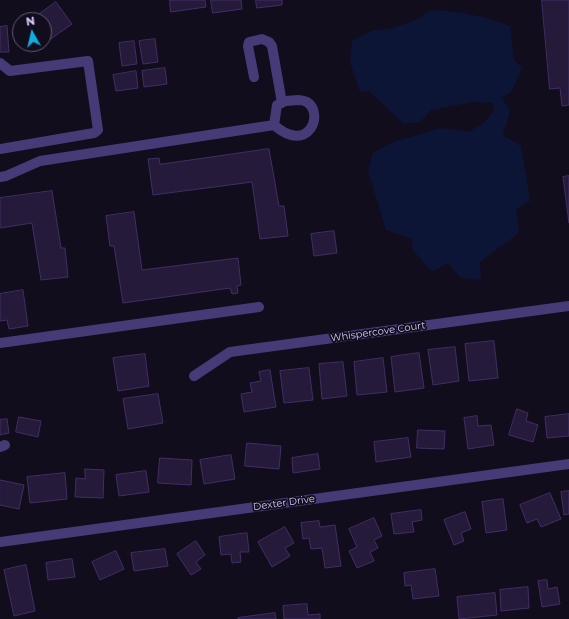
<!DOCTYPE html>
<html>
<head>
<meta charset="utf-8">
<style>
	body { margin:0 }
	#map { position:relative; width:569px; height:619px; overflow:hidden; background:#120d1c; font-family:Montserrat,sans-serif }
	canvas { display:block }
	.north { position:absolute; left:12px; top:12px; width:40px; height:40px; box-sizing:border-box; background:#120d1c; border:1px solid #615975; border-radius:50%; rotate:352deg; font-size:11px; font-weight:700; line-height:16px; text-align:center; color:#d8cbfb }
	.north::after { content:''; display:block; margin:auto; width:14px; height:18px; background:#11ade1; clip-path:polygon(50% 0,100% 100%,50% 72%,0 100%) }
</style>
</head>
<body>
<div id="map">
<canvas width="569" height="619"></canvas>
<div class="north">N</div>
</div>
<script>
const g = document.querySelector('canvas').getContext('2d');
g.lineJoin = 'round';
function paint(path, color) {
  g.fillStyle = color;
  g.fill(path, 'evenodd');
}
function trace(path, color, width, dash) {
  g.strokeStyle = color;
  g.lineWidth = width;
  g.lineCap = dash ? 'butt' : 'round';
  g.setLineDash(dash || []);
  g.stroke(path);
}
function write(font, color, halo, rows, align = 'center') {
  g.font = font + ' Montserrat,sans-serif';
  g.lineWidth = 3.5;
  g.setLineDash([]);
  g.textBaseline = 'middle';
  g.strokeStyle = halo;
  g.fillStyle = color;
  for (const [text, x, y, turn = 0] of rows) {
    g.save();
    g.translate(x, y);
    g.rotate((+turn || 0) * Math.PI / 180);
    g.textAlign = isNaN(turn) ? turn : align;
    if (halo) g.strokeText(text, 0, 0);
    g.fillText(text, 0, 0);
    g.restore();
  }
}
const water = new Path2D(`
	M431,10C458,11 485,16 510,26L514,60L522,68L512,91L502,98L510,111L503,135L521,146L530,201L516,210L519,233L480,262L481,280L460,277L448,263L432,272L412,249L413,239L386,230L368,171L373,153L393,142L442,128L469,132L485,122L494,110L493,103L474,102L431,110L420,122L404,124L369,91L360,92L350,62L352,41L372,31L393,28L416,20Z`);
const building = new Path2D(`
	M170,0H205L206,7L171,12Z
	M211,0H241L242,9L213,13Z
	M256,0H282V5L257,8Z
	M542,0H569V105L562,106L560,88L550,89Z
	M56,2L72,24L45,43L44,41V20H26L36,13L37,15Z
	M7,26L9,52H0V27Z
	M155,39L158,62L143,64L139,41Z
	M134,41L137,64L122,66L119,43Z
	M165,68L167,84L144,87L142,71Z
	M136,71L138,88L116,91L113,75Z
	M269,149L279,206H284L288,236L260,239L252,182L153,195L148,159L159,158L160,164Z
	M569,176V223L563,177Z
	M52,191L61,248H65L68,277L41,280L32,223L0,228V198Z
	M134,212L142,270L238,258L241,285L237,286L238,293L232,294L230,288L123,303L114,246H110L106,216Z
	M334,231L337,253L314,256L311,234Z
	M23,290L28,326L9,329L7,320L0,321V294Z
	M494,341L498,378L469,381L465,344Z
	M455,347L459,381L433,385L428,350Z
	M419,353L424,388L395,392L391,357Z
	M145,354L149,386L118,391L113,358Z
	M383,358L387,392L357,395L354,362Z
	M343,362L347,396L322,399L319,364Z
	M309,368L313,400L284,403L280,371Z
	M270,370L276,407L244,412L241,394L252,392L250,383L261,381L259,372Z
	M158,394L163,423L128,429L123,399Z
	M517,409L528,413L526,421L538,425L533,442L509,435Z
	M569,414V436L547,438L545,417Z
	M477,416L478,426L491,425L494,445L468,449L464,418Z
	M19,417L41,421L38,437L16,432Z
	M7,419L9,433L0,435V420Z
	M418,430L445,431L444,449L417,448Z
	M408,438L411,457L376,462L374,442Z
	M247,443L281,446L279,469L245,466Z
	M318,454L320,469L293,473L292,458Z
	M231,455L235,479L204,484L200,460Z
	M160,458L192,460L191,485L158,483Z
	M85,469L104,470L103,498L75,497L76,478L85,479Z
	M146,471L149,492L119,496L116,475Z
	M65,473L67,499L30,503L27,477Z
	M0,480L24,485L19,509L0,505Z
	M569,491V514L564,515L561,492Z
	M550,493L561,519L541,527L537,519L527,523L520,505Z
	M503,499L507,530L486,533L482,502Z
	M421,510L422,520L412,522L414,532L394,534L391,514Z
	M465,512L471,529L461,533L464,541L454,545L444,520Z
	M374,518L382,536L374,540L378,548L370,552L374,561L357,568L349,551L357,547L349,529Z
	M319,521L320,527L335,525L341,566L325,568L322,548L311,549L309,538L303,539L301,523Z
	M285,527L294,543L285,548L290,556L272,567L258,542Z
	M247,533L249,552H240L241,562L232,563L231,554L221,555L219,537Z
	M196,541L205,555L196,562L201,569L191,575L177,554Z
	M165,549L168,566L134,571L131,553Z
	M116,551L124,569L100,580L92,562Z
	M72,559L75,577L48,580L46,563Z
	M26,565L35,611L14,616L4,570Z
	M435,569L439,596L413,599L411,585L405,586L404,573Z
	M547,580L548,589L557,587L560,604L542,607L538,581Z
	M528,587L529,608L501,611L500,590Z
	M495,593L497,615L459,619L457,597Z
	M307,604L308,615L320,614V619H284L283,606Z
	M275,613L276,619H238V618Z`);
const minor = new Path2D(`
	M0,63L10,71L88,61L98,130L94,133L0,149
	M254,77L248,46L249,42L262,39L269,42L272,46L282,103
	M298,100C300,100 305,101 307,102C325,114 308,155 274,125L277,105L286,101Z
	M0,177L6,176L40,161L274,125
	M0,343L259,307
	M194,376L230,352L569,306
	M0,447L5,445
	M0,542L569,464`);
const streetNames = [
	["Whispercove Court",378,332,-8],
	["Dexter Drive",284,503,-8]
];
paint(water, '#0c1536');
paint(building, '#261a3b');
trace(building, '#412e65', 1);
trace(minor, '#473b77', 10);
write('10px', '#d8cbfb', '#120d1c', streetNames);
</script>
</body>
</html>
